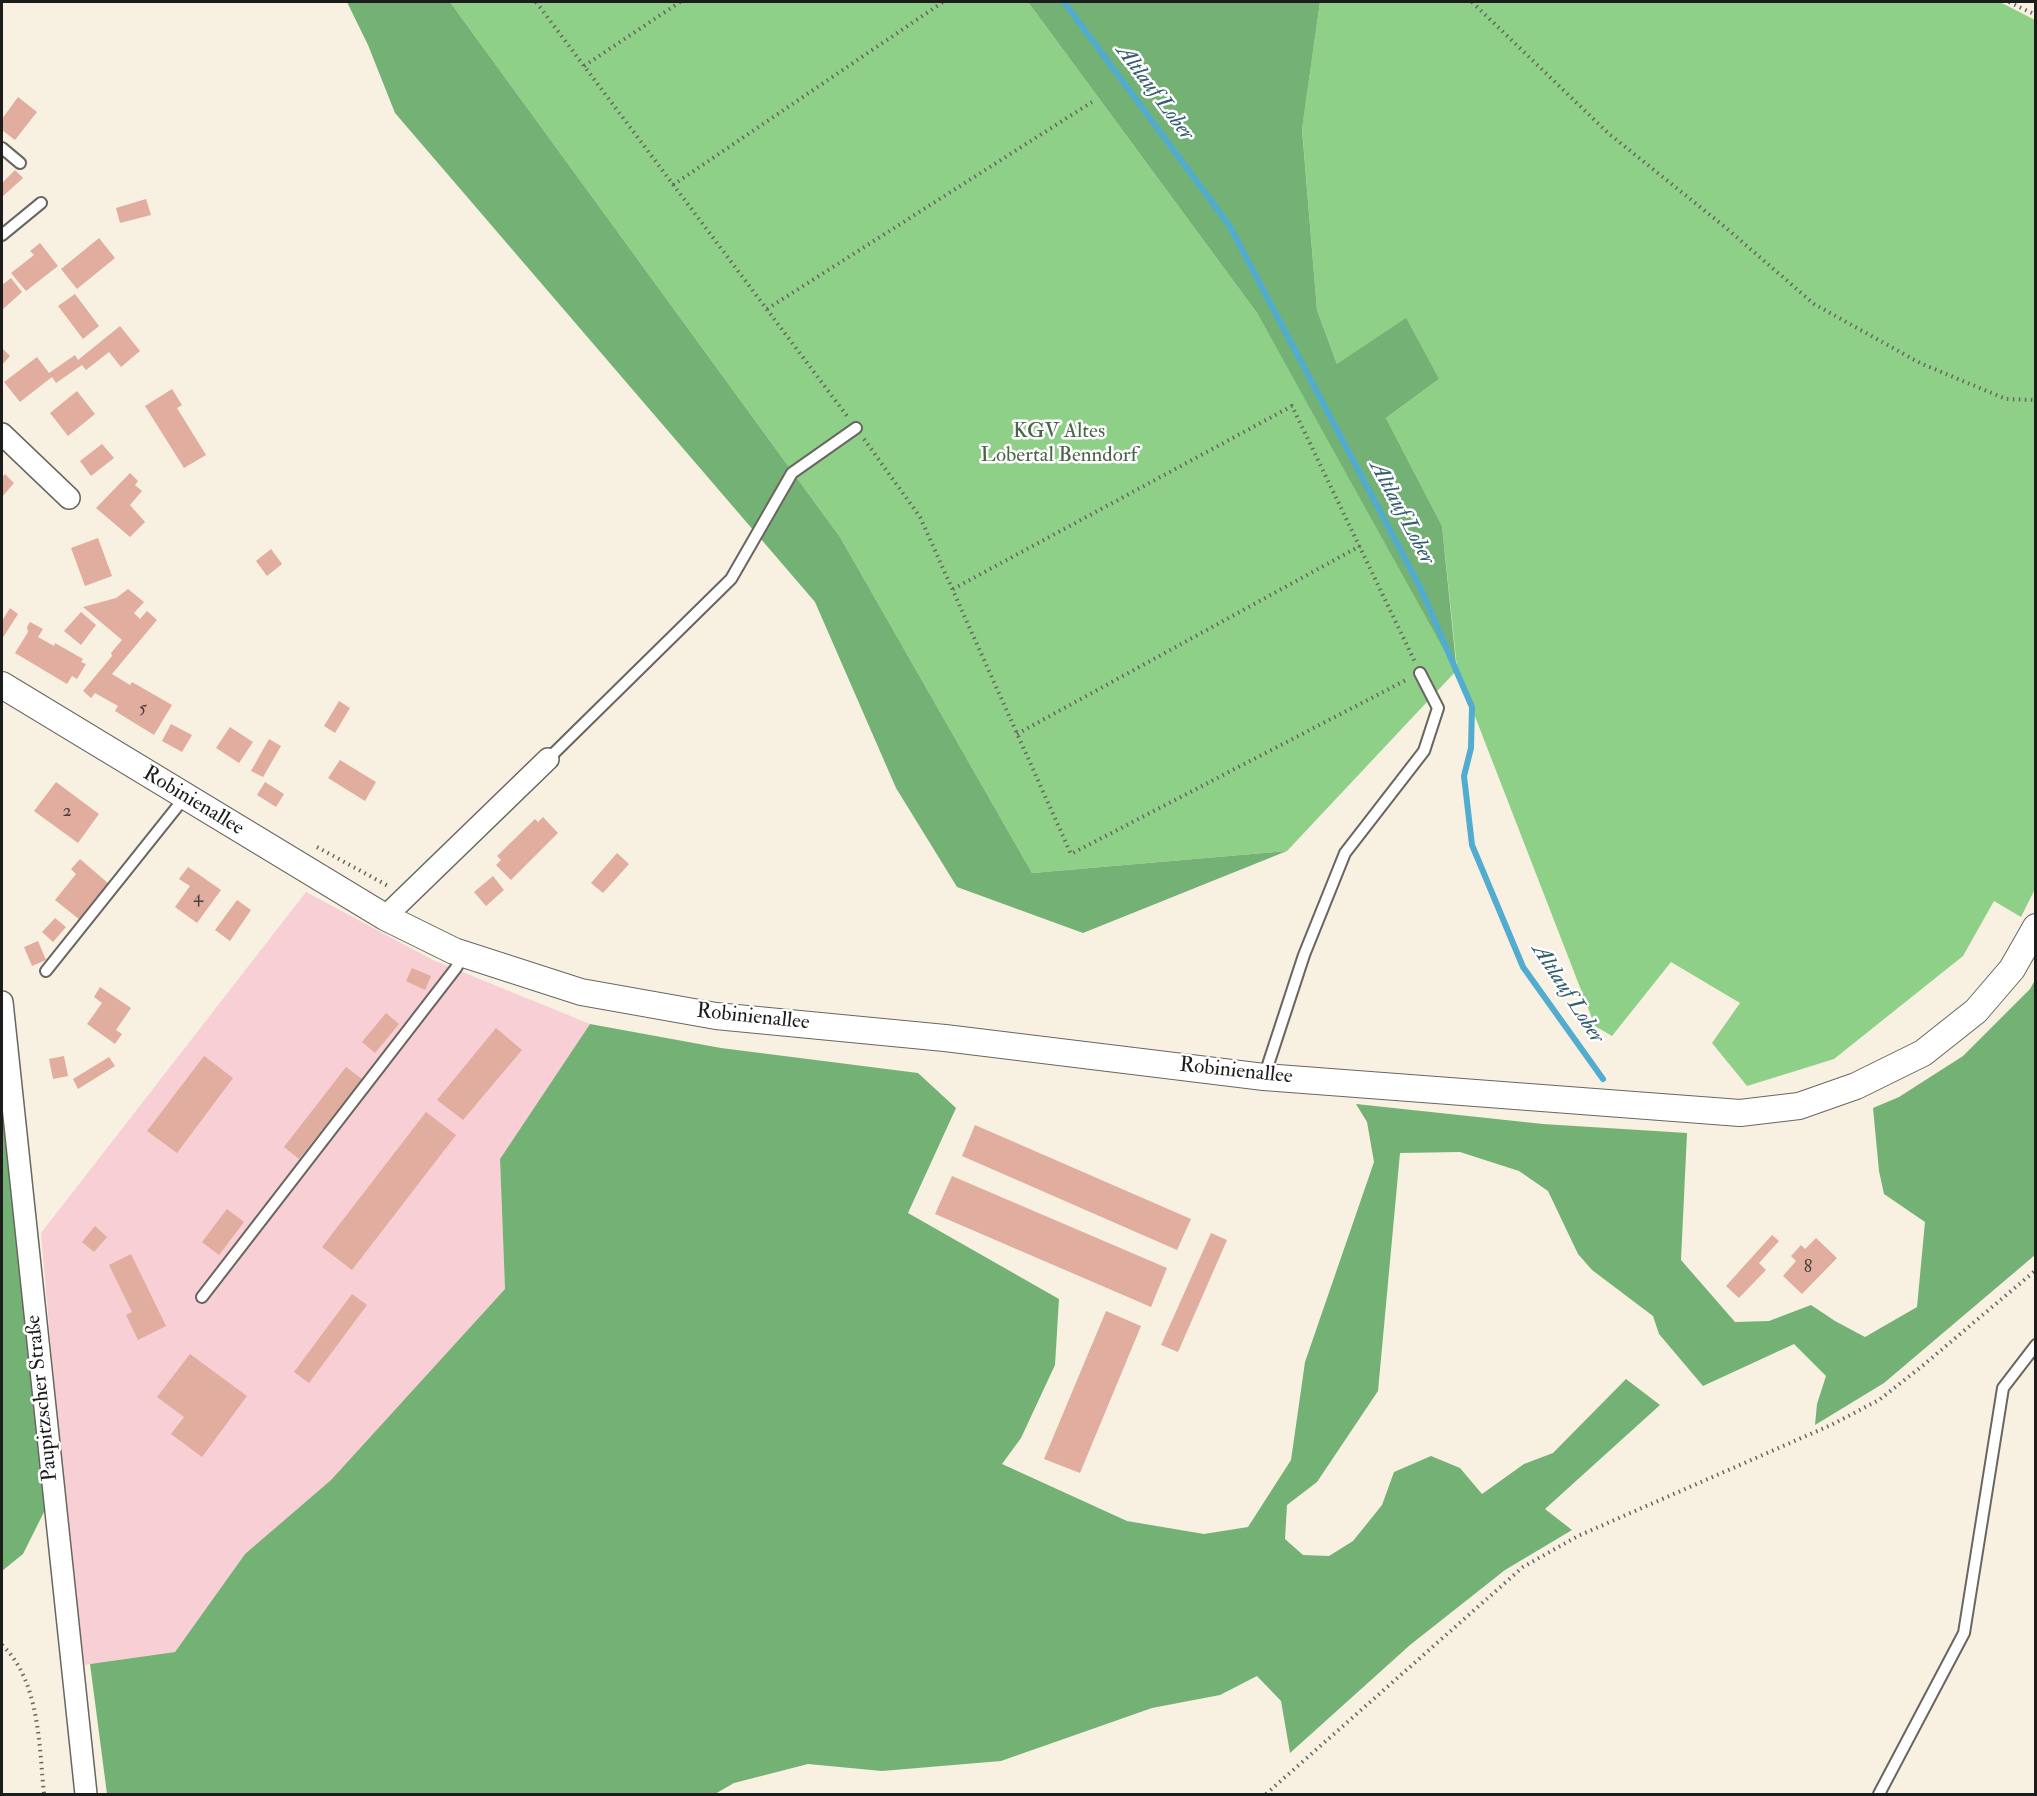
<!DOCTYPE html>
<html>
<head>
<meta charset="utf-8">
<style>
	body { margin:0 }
	#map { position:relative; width:2037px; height:1796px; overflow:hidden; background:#f8f0e1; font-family:"IM FELL Double Pica",serif }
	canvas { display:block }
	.frame { position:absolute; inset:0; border:3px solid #1c1c1c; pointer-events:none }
</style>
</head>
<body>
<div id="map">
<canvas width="2037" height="1796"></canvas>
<div class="frame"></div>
</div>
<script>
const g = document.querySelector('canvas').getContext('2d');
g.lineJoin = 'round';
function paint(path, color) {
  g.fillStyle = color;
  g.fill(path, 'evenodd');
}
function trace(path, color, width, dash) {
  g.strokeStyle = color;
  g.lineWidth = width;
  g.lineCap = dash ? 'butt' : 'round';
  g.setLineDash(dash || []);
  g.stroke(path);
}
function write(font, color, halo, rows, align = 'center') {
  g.font = font + ' "IM FELL Double Pica",serif';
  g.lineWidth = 5;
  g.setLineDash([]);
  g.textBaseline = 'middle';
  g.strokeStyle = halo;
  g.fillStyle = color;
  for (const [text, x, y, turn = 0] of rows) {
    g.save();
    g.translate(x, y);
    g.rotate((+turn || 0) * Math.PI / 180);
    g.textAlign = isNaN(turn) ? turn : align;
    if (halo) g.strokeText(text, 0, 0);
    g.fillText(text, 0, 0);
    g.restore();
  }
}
const built = new Path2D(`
	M306,892L433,960L590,1024L500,1159L505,1289L331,1480L245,1554L175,1652L83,1665L65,1509L41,1233Z`);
const green = new Path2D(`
	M450,2H1028L1257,313L1457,668L1442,526L1386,418L1439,379L1337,364L1317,310L1302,128L1320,2H2000L2035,20L2036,887L2021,917L1994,901L1963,956L1834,1059L1747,1086L1712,1043L1740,1003L1671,962L1612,1036L1595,1026L1457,670L1287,851L1032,873L840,537Z`);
const forest = new Path2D(`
	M347,2H450L840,537L1032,873L1287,851L1083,933L957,887L896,788L815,602L395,113L368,45Z
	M1028,2H1320L1302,129L1317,310L1337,364L1406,318L1439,379L1386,418L1442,526L1457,673L1257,313Z
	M2035,980V1255L1884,1383L1815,1425L1817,1404L1826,1376L1794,1344L1703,1386L1659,1334L1653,1316L1592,1270L1578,1254L1548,1191L1519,1171L1460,1152L1400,1153L1378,1391L1317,1482L1287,1505L1285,1539L1303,1555L1329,1556L1353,1541L1382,1505L1394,1472L1431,1456L1460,1468L1482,1494L1524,1464L1553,1453L1626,1379L1660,1405L1545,1509L1572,1530L1505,1570L1410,1645L1290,1753L1281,1701L1257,1676L1220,1695L1152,1708L1001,1761L882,1771L808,1764L734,1783L715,1794H107L90,1664L175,1652L245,1554L331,1480L505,1289L500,1159L590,1024L721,1048L918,1073L956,1108L908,1213L1059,1299L1055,1365L1021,1438L1002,1464L1127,1521L1204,1534L1248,1527L1291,1460L1305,1362L1374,1162L1367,1122L1356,1104L1543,1124L1687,1133L1681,1260L1735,1322L1769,1321L1811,1305L1835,1321L1865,1337L1917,1307L1925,1222L1884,1194L1879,1171L1873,1108L1899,1097L1963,1056L2030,989Z
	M2,1088L11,1192L47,1490L46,1508L23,1554L2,1571Z`);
const stream = new Path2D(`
	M1064,2L1229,225L1420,587L1472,707L1471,748L1464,776L1472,845L1523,967L1603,1079`);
const building = new Path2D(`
	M18,97L37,112L15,140L2,130V119Z
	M15,170L23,178L2,197V183Z
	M146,199L151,215L120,223L116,208Z
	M99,238L115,258L77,289L61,269Z
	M40,243L58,266L26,291L11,273L34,255L30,251Z
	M11,278L22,292L2,310V285Z
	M75,294L99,326L83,339L58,306Z
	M120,326L140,351L121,367L109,352L86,370L82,365L56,383L52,377L20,402L4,382L37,357L49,373L75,355L78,360Z
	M2,348L10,356L2,365Z
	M172,389L182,405L177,408L206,455L184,468L145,406Z
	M77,391L95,414L68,436L50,413Z
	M102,444L114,458L91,476L80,461Z
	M130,473L138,481L135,485L142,491L130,505L145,522L130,537L96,508Z
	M5,474L14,483L2,497V478Z
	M98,538L112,576L85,586L71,548Z
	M271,549L282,564L267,576L256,561Z
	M128,589L144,602L134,613L140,619L147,611L157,620L112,674L130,685L132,682L172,705L154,735L115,711L118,706L95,693L91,698L83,691L112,656L111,653L122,640L83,607L116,598Z
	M10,608L18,614L2,639V621Z
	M81,612L96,625L81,645L64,631Z
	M30,622L43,629L38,637L54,646L55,643L83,659L81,662L86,664L77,679L72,676L67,684L15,653L28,632L27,627Z
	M339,701L350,708L335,733L324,726Z
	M171,724L192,735L182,752L162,741Z
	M230,727L253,742L239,763L216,748Z
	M269,739L281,746L263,777L251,771Z
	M340,760L376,782L365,801L328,778Z
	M56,782L99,814L78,843L34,811Z
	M265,782L284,794L276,807L257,795Z
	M543,817L558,833L511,880L496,865L501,860L497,856L535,819L538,822Z
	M617,853L629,864L603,893L591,883Z
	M80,859L109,884L80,920L55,900L76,874L71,869Z
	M188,867L221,890L197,923L175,907L190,886L179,879Z
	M493,876L504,890L486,906L474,892Z
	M237,900L251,910L230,941L215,930Z
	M55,918L66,927L53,942L42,932Z
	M38,941L46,960L32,966L24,947Z
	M412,968L431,976L425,990L406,981Z
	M100,987L131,1008L116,1030L122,1034L115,1044L87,1024L102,1003L94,997Z
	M386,1013L399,1024L375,1053L362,1042Z
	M496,1028L522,1050L463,1120L437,1100Z
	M64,1056L68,1076L53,1079L49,1059Z
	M204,1056L233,1078L177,1153L147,1131Z
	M109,1057L115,1066L78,1089L73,1079Z
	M346,1067L362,1079L299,1159L284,1147Z
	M426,1112L456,1135L352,1270L322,1247Z
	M975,1125L1191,1219L1177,1250L962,1156Z
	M952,1176L1167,1268L1151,1307L935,1214Z
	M227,1209L244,1222L219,1255L202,1242Z
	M95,1226L107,1237L94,1252L82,1242Z
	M1211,1233L1227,1240L1178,1352L1161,1345Z
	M1772,1235L1779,1241L1759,1263L1766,1270L1739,1298L1726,1286Z
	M1816,1238L1837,1258L1802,1294L1783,1276L1796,1261L1791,1256L1801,1245L1805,1249Z
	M131,1254L166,1326L138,1340L126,1315L132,1312L109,1265Z
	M352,1294L367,1305L309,1383L294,1372Z
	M1106,1311L1141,1326L1080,1473L1044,1459Z
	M190,1354L247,1396L202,1457L171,1434L184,1417L157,1397Z`);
const path = new Path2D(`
	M536,2L847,416
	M1472,2L1608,133L1725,227L1814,304L1920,363L2006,399L2036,400
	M2009,2L2036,15
	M584,66L680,2
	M673,185L943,2
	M767,309L1092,102
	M864,439L920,517L1071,854L1408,679
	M953,589L1292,406L1415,662
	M1017,734L1360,546
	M317,847L390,887
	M2,1645C40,1681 39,1746 44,1794
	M1266,1794L1523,1567L1578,1536L1831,1425L1879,1400L1921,1367L2036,1270`);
const service = new Path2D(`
	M2,148L20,163
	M2,235L41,203
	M548,759L731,579L792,473L856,428
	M46,971L185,797
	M1264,1077L1304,955L1345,853L1424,751L1438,708L1420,673
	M202,1297L456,968L464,954
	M1879,1794L1964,1633L2003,1388L2036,1345`);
const minor = new Path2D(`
	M2,434L69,498
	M385,917L548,759
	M2,1002L86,1794`);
const tertiary = new Path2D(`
	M2,685L385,917L454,951L581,992L716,1016L945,1038L1264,1077L1740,1113L1799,1106L1856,1086L1923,1053L1976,1011L2012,969L2036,927`);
const numberNames = [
	["5",143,709],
	["2",67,812],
	["4",198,898],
	["8",1808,1268]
];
const parkNames = [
	["KGV Altes",1059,432],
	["Lobertal Benndorf",1059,456]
];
const streetNames = [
	["Robinienallee",193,802,31],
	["Robinienallee",753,1018,6],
	["Robinienallee",1236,1072,6],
	["Paupitzscher Straße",43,1398,-96]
];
const waterNames = [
	["Altlauf Lober",1154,93,53],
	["Altlauf Lober",1401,513,62],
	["Altlauf Lober",1567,994,57]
];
paint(built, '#f7cfd4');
paint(green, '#8fd088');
paint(forest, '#73b274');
trace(stream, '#51accf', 6);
paint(building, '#e0ad9f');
trace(service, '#696661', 14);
trace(minor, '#696661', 24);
trace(tertiary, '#696661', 28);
trace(path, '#696661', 4, [1.5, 4.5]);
trace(service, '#fff', 10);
trace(minor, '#fff', 21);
trace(tertiary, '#fff', 26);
write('18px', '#4d403d', null, numberNames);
write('21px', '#4a6447', '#fff', parkNames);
write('21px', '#1c1c1c', '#fff', streetNames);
write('italic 22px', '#345d6d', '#fff', waterNames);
</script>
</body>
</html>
